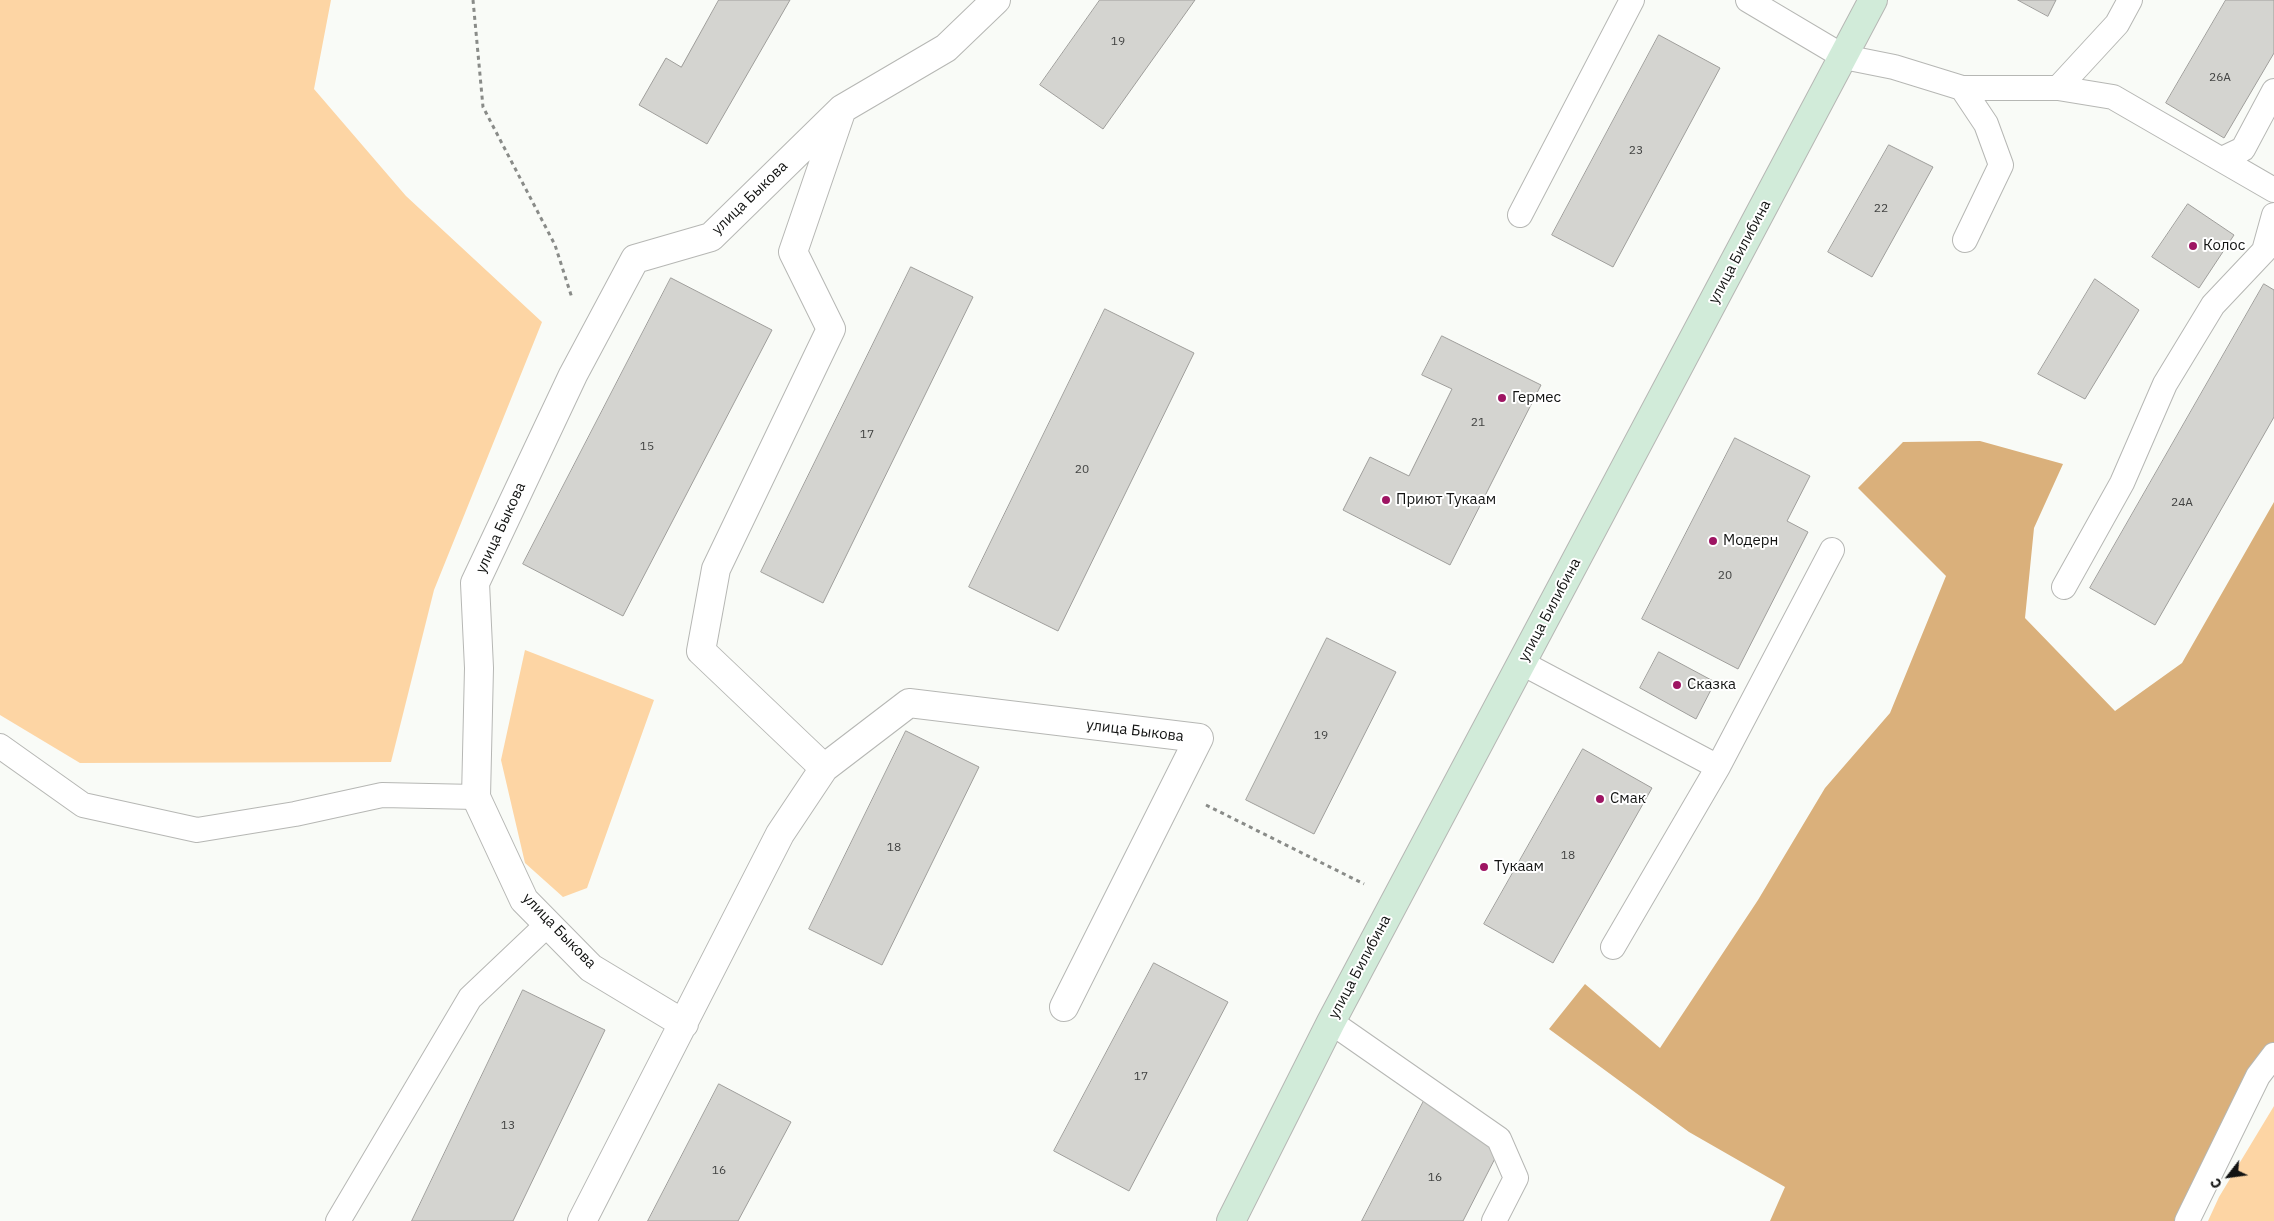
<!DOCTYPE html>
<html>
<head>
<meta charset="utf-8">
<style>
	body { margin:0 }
	#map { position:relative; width:2274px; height:1221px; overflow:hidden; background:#f9fbf7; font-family:"IBM Plex Sans",sans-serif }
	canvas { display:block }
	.north { position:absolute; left:2204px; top:1151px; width:50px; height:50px; -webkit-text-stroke:4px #fff; paint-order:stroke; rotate:240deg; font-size:14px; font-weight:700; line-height:20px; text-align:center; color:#121312 }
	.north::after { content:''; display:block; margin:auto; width:18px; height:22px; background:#121312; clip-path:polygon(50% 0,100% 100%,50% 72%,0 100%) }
</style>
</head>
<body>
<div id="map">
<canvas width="2274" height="1221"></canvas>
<div class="north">С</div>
</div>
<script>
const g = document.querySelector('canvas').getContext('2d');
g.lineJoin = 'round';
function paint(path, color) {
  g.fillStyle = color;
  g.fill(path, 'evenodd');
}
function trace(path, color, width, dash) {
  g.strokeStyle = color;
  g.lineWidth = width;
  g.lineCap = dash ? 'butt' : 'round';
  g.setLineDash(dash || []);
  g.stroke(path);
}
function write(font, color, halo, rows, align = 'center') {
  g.font = font + ' "IBM Plex Sans",sans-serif';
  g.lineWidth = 4;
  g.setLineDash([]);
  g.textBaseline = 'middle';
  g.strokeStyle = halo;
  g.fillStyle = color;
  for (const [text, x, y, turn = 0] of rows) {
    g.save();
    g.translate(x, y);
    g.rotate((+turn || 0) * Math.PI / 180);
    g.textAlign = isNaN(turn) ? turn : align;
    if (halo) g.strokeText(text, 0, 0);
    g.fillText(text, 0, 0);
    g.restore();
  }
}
const green = new Path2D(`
	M0,0H331L314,89L406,196L542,322L434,590L391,762L80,763L0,715Z
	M525,650L654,700L587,888L563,897L525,863L501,760Z
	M2274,1106V1221H2208L2219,1197Z`);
const forest = new Path2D(`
	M1980,441L2063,464L2034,528L2025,618L2115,711L2182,663L2274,502V1059L2186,1221H1770L1785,1187L1689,1132L1549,1029L1585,984L1660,1048L1758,900L1825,788L1890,713L1946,576L1858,488L1903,442Z`);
const building = new Path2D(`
	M719,0H790L707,144L639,105L666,58L681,67Z
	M1100,0H1195L1103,129L1040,85Z
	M2018,0H2056L2048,16Z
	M2226,0H2274V53L2224,138L2166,103Z
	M1659,35L1720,68L1613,267L1552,235Z
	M1889,145L1933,167L1872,277L1828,252Z
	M2188,204L2234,235L2199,288L2152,257Z
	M911,267L973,297L823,603L761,572Z
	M671,278L772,330L623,616L523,564Z
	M2095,279L2139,310L2085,399L2038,374Z
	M2264,284L2274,290V417L2155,625L2090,588Z
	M1105,309L1194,353L1058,631L969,587Z
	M1442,336L1541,385L1450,565L1343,510L1370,457L1409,476L1452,389L1422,375Z
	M1735,438L1810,476L1787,521L1808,532L1738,669L1642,619Z
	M1327,638L1396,672L1314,834L1246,800Z
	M1659,652L1715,682L1696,719L1640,688Z
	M906,731L979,767L882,965L809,929Z
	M1583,749L1652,788L1553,963L1484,924Z
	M1154,963L1228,1002L1129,1191L1054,1151Z
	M523,990L605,1030L513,1221H412Z
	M719,1084L791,1122L738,1221H648Z
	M1427,1095L1507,1135L1463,1221H1362Z`);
const path = new Path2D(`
	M473,0L483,107L555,245L572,298
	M1206,805L1364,884`);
const lane = new Path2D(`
	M1748,0L1844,57L1894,67L1962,88H2058L2113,97L2274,190
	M1962,88L1986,124L2001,165L1965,240
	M2058,88L2117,24L2130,0
	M2222,159L2243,149L2274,91
	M1520,215L1632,0
	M2064,587L2122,483L2165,384L2213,305L2264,251L2274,215
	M1522,663L1718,767L1613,947
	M0,746L83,805L197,830L295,814L382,795L476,797
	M1718,767L1832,550
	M1331,1022L1499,1139L1516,1178L1494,1221
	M338,1221L470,998L548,924
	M2187,1221L2258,1076L2274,1055`);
const street = new Path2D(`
	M842,109L946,48L996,0
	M684,1024L591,968L524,900L476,797L479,668L475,583L573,375L635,259L711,237L842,109L793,252L831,329L716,569L701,651L824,768
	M582,1221L780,834L824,768L909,703L1199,738L1064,1007`);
const secondary = new Path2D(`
	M1231,1221L1331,1022L1873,0`);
const markers = [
	[2193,246,5,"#9e1563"],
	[1502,398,5,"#9e1563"],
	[1386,500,5,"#9e1563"],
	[1713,541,5,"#9e1563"],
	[1677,685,5,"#9e1563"],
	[1600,799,5,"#9e1563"],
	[1484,867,5,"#9e1563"]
];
const numberNames = [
	["19",1118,42],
	["26А",2220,78],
	["23",1636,151],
	["22",1881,209],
	["21",1478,423],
	["17",867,435],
	["15",647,447],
	["20",1082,470],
	["24А",2182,503],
	["20",1725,576],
	["19",1321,736],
	["18",894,848],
	["18",1568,856],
	["17",1141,1077],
	["13",508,1126],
	["16",719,1171],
	["16",1435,1178]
];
const streetNames = [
	["улица Быкова",750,198,-44],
	["улица Билибина",1740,252,-62],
	["улица Быкова",501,528,-65],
	["улица Билибина",1550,610,-62],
	["улица Быкова",1135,731,7],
	["улица Быкова",559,931,46],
	["улица Билибина",1360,967,-62]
];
const poiNames = [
	["Колос",2203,246],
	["Гермес",1512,398],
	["Приют Тукаам",1396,500],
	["Модерн",1723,541],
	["Сказка",1687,685],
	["Смак",1610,799],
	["Тукаам",1494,867]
];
paint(green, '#fdd5a4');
paint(forest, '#dab07b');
paint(building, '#d4d4d0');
trace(building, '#9f9e9b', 1);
trace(lane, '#b6b7b4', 26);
trace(street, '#b6b7b4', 30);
trace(secondary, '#b6b7b4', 30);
trace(path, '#898b88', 3, [4, 4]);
trace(lane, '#fff', 24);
trace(street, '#fff', 28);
trace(secondary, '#d1ebd9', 28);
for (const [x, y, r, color] of markers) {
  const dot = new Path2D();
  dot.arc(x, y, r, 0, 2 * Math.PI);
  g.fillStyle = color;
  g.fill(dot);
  trace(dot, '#fff', 2);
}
write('12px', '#424342', null, numberNames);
write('15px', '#121312', '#fff', streetNames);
write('15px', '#121312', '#fff', poiNames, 'left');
</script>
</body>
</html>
